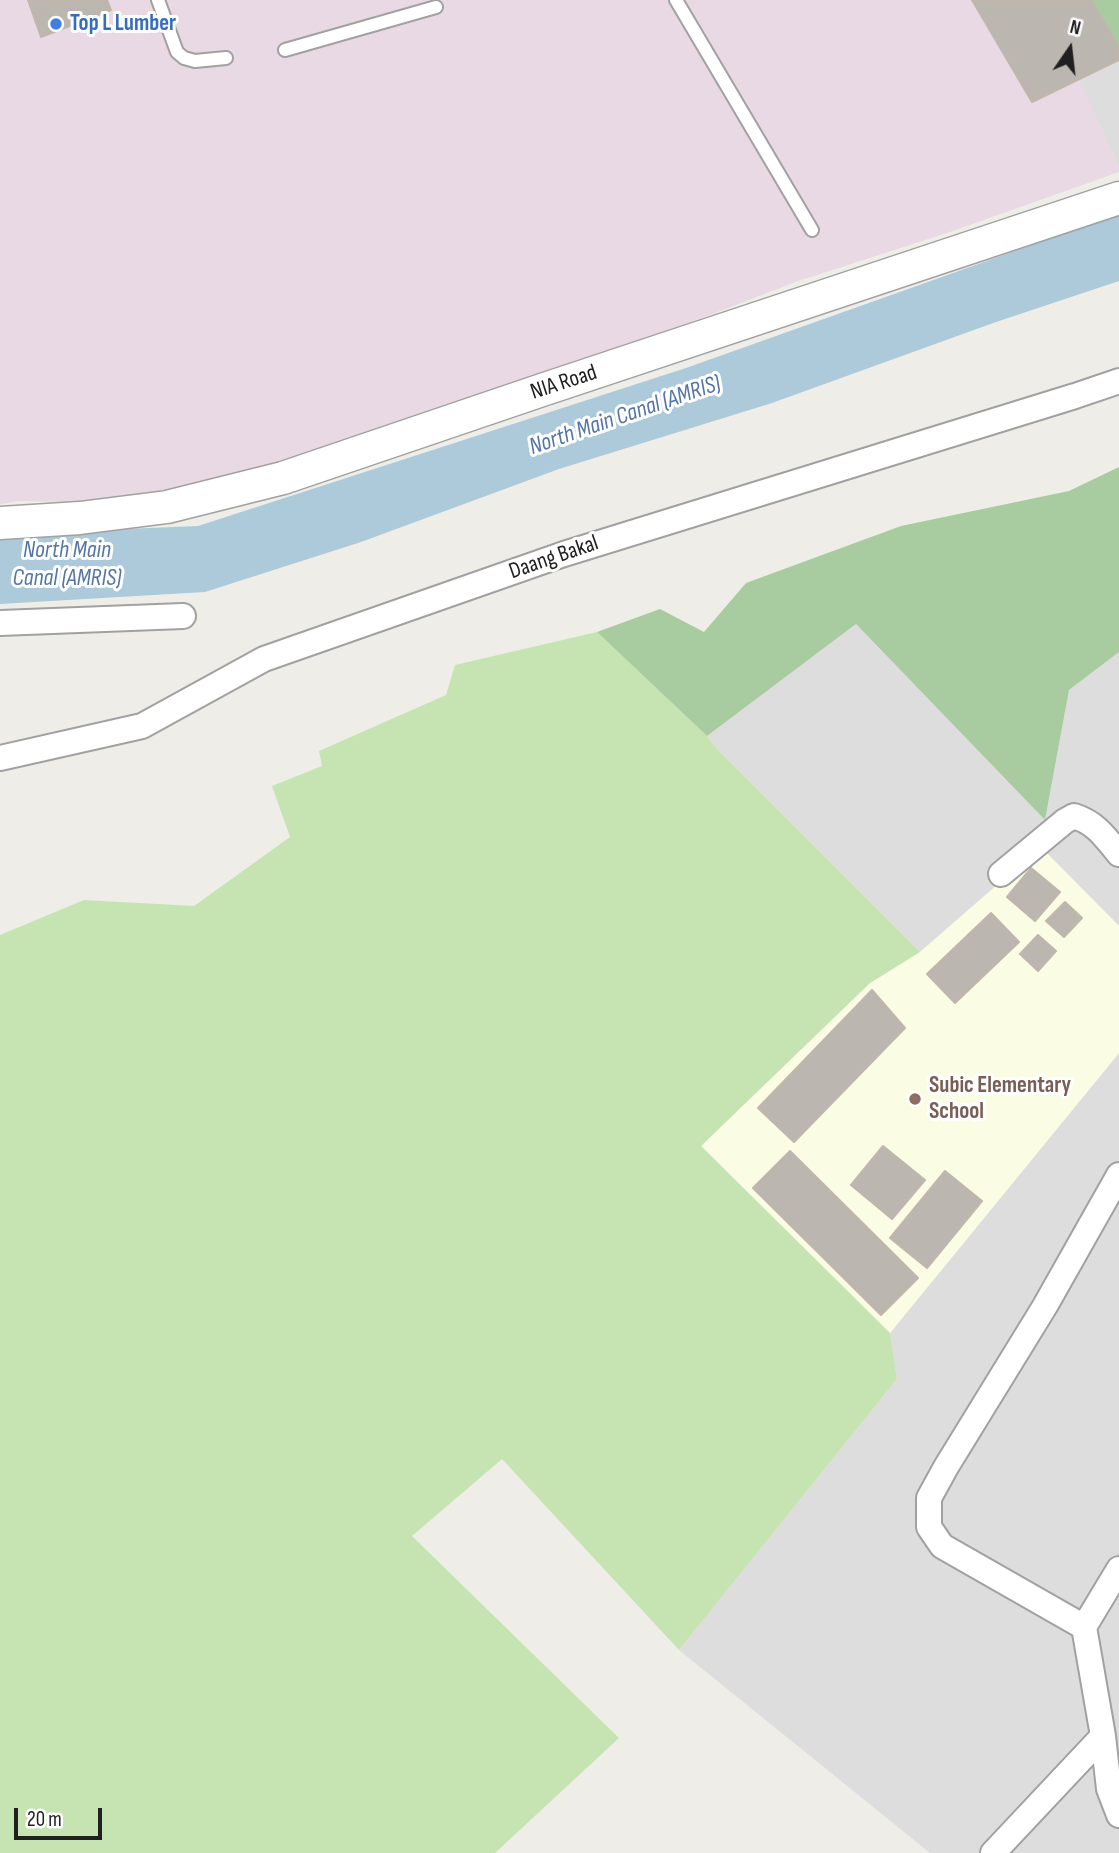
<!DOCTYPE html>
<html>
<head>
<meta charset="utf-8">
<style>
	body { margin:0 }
	#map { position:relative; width:1119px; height:1853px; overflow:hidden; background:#efede7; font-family:"Sofia Sans Condensed",sans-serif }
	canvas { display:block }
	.north { position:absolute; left:1035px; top:14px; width:70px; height:70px; -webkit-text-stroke:5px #fff; paint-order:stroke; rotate:14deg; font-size:19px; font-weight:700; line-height:28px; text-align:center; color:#202020 }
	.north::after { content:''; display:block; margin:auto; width:24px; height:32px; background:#202020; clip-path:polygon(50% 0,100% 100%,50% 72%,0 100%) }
	.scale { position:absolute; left:14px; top:1808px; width:88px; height:32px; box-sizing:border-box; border:4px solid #202020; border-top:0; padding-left:9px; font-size:21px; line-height:24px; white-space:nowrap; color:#202020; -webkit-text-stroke:5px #fff; paint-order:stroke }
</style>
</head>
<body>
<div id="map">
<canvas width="1119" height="1853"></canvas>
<div class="north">N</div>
<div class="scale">20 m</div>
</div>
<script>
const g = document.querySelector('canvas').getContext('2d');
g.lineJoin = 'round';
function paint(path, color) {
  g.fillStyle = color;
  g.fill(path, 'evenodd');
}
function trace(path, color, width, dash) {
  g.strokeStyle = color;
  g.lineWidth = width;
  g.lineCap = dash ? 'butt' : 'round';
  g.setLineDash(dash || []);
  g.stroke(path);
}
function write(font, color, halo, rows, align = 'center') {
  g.font = font + ' "Sofia Sans Condensed",sans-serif';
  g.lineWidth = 6;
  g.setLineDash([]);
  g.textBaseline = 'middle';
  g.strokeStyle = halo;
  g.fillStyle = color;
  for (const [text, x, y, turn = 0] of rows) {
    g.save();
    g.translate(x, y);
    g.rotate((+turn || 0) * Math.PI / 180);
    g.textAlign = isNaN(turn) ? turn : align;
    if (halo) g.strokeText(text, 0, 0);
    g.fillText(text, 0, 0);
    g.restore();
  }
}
const residential = new Path2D(`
	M1119,50V167L1074,71Z
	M856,624L1045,820L1069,690L1119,652V926L1040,847L920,952L716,748L707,736Z
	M1119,1053V1853H930L679,1650L897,1379L890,1333Z`);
const industrial = new Path2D(`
	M0,0H1086L1075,71L1119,167V172L947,233L798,281L715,313L537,377L231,480L110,503L19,501L0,504Z`);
const education = new Path2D(`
	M1041,847L1119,926V1053L890,1333L701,1146L870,983L920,952Z`);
const grass = new Path2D(`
	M597,632L707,736L716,748L920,952L870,983L701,1146L890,1333L897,1379L679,1650L502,1459L412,1536L619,1738L495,1853H0V935L84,900L194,906L290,837L272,786L322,766L319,751L446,695L455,665Z`);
const forest = new Path2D(`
	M1086,0H1119V50Z
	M1119,467V652L1069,690L1045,820L856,624L707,736L597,632L660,609L704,632L746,583L901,526L1069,491Z`);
const water = new Path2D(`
	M1119,214V281L996,322L772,403L559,469L361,542L205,592L0,604V534L198,526L686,368Z`);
const building = new Path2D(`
	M28,0H107L111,10L41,37Z
	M972,0H1091L1119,47V60L1032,102Z
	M1031,868L1060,892L1035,921L1007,897Z
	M1065,902L1082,918L1064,937L1046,921Z
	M991,913L1019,942L955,1003L927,974Z
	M1038,935L1056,951L1038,971L1020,954Z
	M872,990L905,1028L794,1142L758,1108Z
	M883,1146L925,1180L892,1219L851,1185Z
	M790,1151L918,1278L881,1315L753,1188Z
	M945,1171L982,1201L927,1268L890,1238Z`);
const service = new Path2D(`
	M158,0L177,52L184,58L195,61L226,58
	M676,0L812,230
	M285,50L436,7`);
const minor = new Path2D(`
	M0,623L183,616
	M0,758L142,726L264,659L564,554L1075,396L1119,381
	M1001,874L1065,821L1074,816C1096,823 1105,837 1119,854
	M1119,1569L1084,1627L1103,1736L1109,1789L1119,1815
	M1084,1627L942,1546L929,1527V1498L946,1467L1045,1306L1119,1175
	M993,1853L1103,1736`);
const tertiary = new Path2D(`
	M0,523L80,518L167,507L283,478L542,390L1119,198`);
const markers = [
	[56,24,7,"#3f7fe0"],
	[915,1099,7,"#8d6e63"]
];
const shopNames = [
	["Top L Lumber",70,24]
];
const streetNames = [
	["NIA Road",564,383,-18],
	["Daang Bakal",554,558,-19]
];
const educationNames = [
	["Subic Elementary",929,1086],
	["School",929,1112]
];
const waterNames = [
	["North Main Canal (AMRIS)",625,416,-19],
	["North Main",67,551],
	["Canal (AMRIS)",67,579]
];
paint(residential, '#dedddd');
paint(industrial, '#e8d9e4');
paint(education, '#fafce3');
paint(grass, '#c6e4b2');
paint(forest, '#a8cba0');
paint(water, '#accad9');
paint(building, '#bcb6b0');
trace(building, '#c0b6ab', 2);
trace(service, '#a1a1a1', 16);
trace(minor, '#a1a1a1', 28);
trace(tertiary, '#a1a1a1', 35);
trace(service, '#fff', 12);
trace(minor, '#fff', 24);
trace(tertiary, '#fff', 32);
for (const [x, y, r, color] of markers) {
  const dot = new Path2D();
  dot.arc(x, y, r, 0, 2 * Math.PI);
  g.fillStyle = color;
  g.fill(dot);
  trace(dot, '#fff', 2.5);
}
write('bold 23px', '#366cbe', '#fff', shopNames, 'left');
write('23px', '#202020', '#fff', streetNames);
write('bold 23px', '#785e54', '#fff', educationNames, 'left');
write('italic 24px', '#5475a7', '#fff', waterNames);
</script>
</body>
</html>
